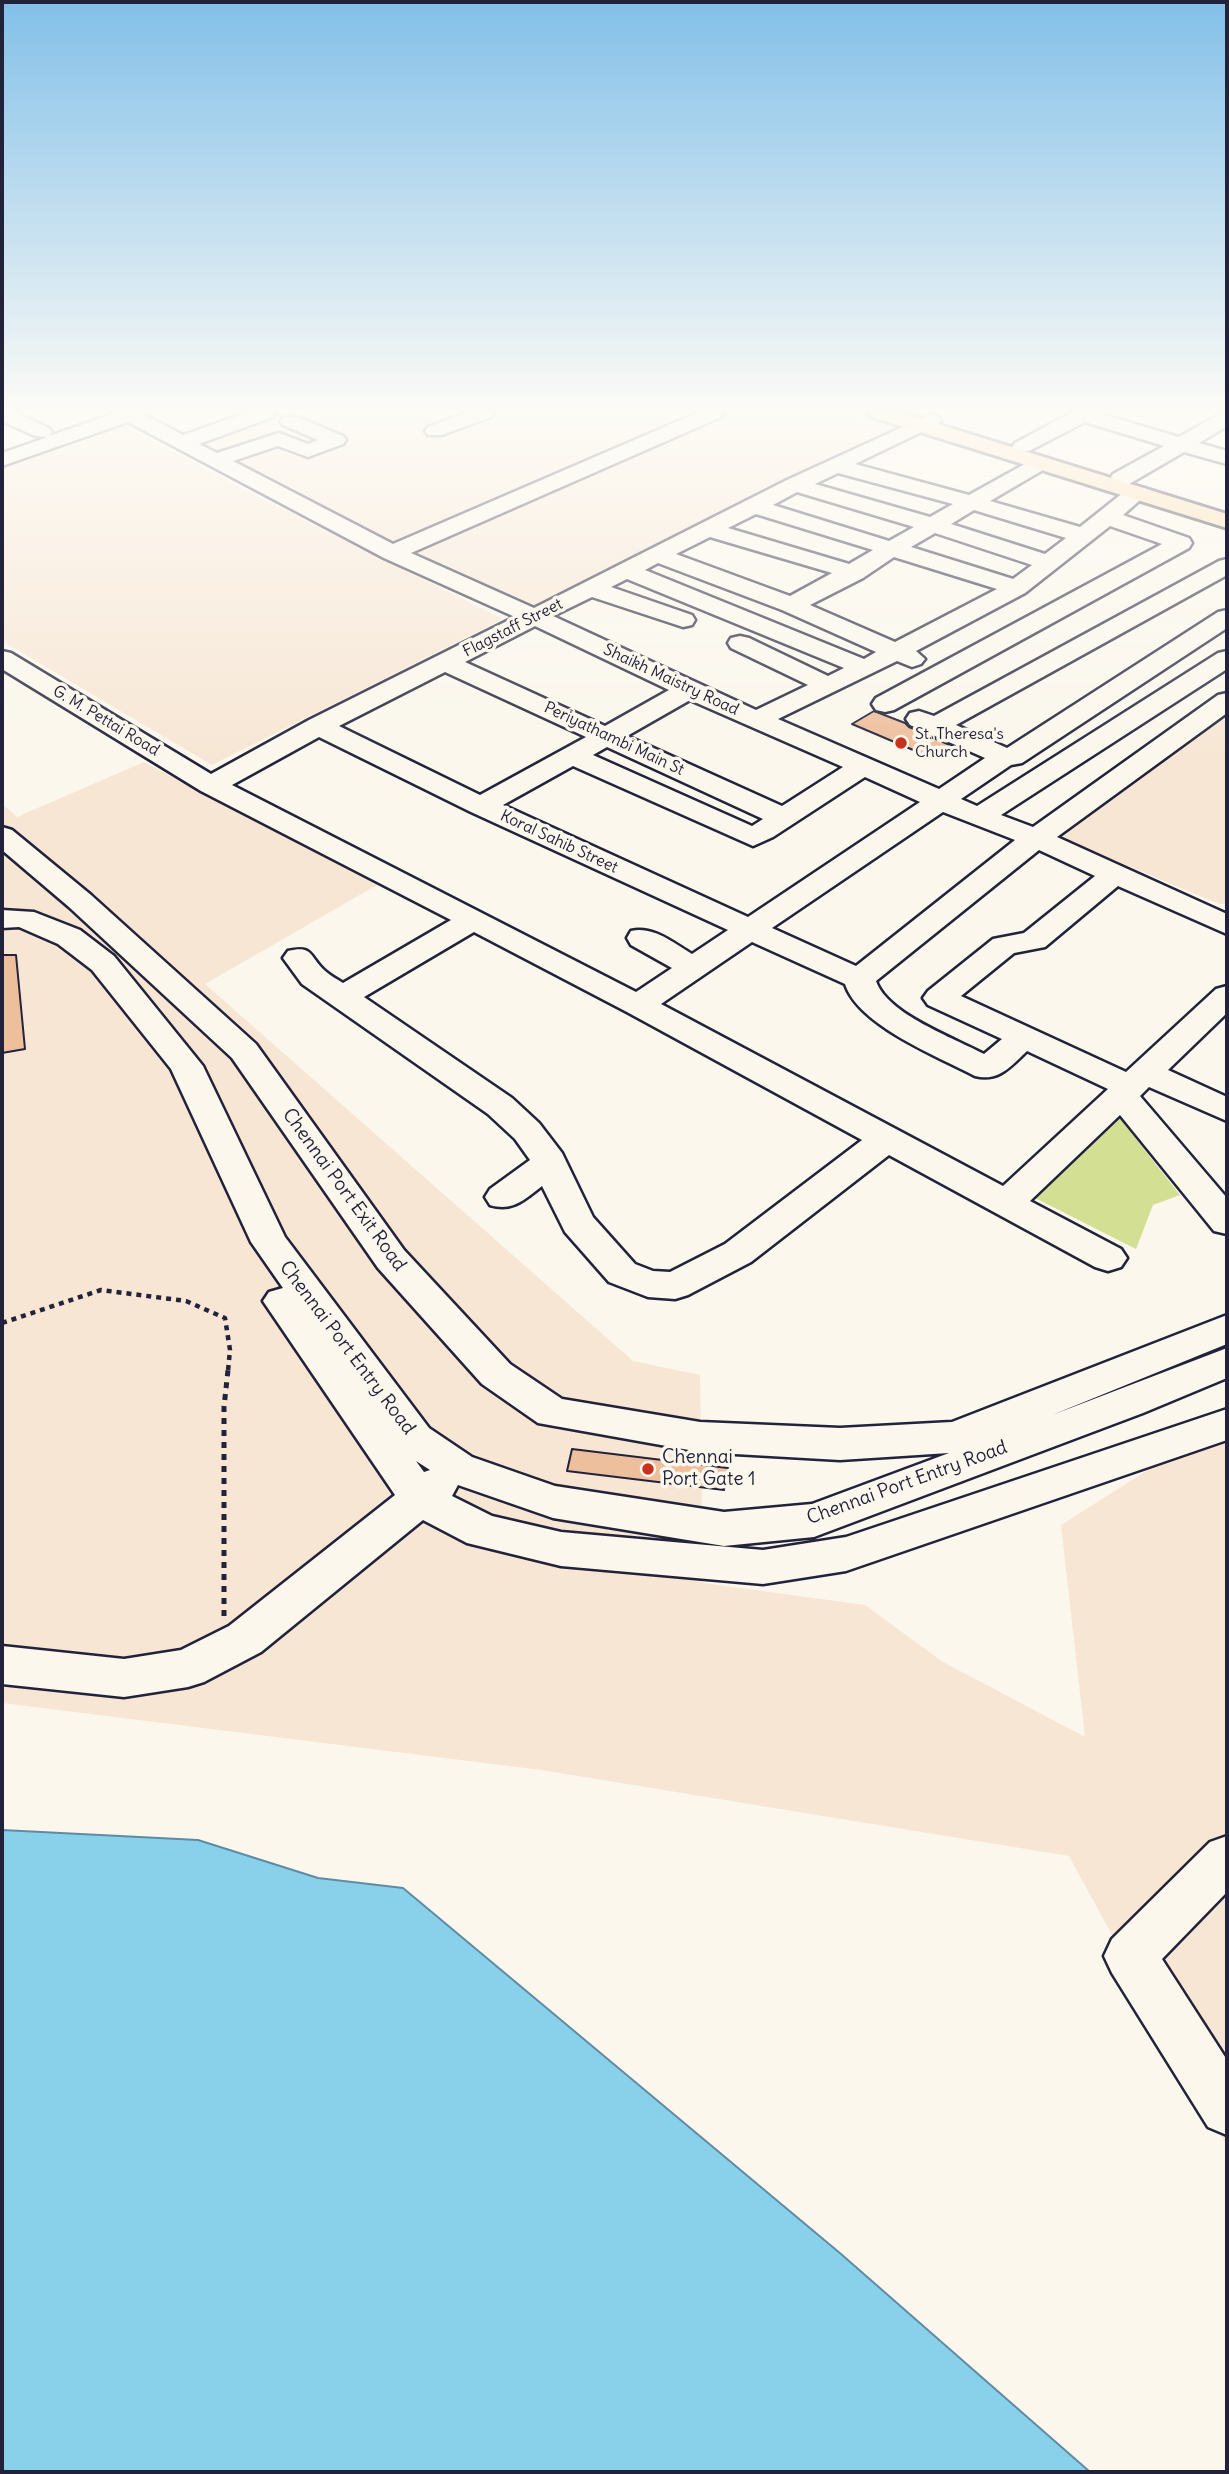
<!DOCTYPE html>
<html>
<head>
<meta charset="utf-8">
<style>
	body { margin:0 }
	#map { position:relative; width:1229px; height:2474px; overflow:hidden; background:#fbf7ec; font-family:Delius,sans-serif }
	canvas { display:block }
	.frame { position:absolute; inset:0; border:4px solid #22223b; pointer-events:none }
</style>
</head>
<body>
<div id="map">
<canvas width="1229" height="2474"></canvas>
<div class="frame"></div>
</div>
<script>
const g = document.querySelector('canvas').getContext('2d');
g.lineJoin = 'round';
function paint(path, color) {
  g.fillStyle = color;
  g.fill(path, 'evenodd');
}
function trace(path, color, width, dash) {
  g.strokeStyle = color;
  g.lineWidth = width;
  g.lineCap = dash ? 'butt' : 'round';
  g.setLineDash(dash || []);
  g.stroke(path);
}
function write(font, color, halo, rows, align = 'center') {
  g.font = font + ' Delius,sans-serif';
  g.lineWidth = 7;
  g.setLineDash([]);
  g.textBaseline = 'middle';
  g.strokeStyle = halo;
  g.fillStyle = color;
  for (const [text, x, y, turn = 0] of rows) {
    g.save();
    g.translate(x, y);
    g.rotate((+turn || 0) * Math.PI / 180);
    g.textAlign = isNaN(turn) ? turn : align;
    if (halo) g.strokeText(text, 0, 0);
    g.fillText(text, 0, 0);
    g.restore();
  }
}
const built = new Path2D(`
	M267,413H844L896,429L523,610L190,442Z
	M115,421L257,496L503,619L212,765L2,641V468Z
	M1227,716V904H1219L1057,836Z
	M144,762L377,885L205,984L633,1361L700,1375L703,1583L865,1605L943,1662L1085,1737L1061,1525L1227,1420V2147L1069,1856L541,1770L2,1703V804L17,817Z`);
const green = new Path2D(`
	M1118,1116L1180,1195L1153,1205L1136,1249L1035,1198Z`);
const water = new Path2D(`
	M2,1830L198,1840L318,1878L403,1888L841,2254L1090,2472H2Z`);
const building = new Path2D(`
	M874,711L905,723L909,727L952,746L932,758L852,724Z
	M2,955H16L25,1049L2,1053Z
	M572,1449L728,1468L724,1490L567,1471Z`);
const pathFar1 = new Path2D(`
	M2,1323L101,1290L186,1301L225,1318L230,1350L228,1371`);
const path = new Path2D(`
	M224,1616V1407L228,1370`);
const minor = new Path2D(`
	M2,413H17L49,428L52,432L49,436L115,413H141L183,435L246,413H276L273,417L199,444L217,453L279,433L308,444L318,440L283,425L280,421L283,417H297L343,436L346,440L343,444L308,457L278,446L233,461L393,544L697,413H724L721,417L411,553L534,608L787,480L931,414L938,416L941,420L938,424L855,464L969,495L1034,459H1048L1052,463L1048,467L990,501L1080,527L1129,488H1145L1148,493L1123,515L1189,538L1192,543L1189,548L894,710L885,712L876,710L872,704L876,698L1162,544L1110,526L1025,593L916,651L925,659L921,664L912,667L897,661L778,719L939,789L985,758L910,725L906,719L910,713L919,711L934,716L1219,561L1227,559V575L956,725L1007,748L1218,612L1227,610V628L1022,763L1011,765L961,799L977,806L1218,653L1227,651V669L1001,815L1033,827L1218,695L1227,693V713L1057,837L1227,914V934L1118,886L1045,947L1014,953L961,996L1126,1072L1216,989L1227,986V1013L1168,1070L1227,1097V1121L1149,1087L1140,1096L1227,1198V1234L1214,1231L1120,1115L1030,1201L1121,1249L1127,1258L1121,1267L1108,1271L1095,1267L889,1155L751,1262L688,1295L675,1299L648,1297L609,1282L565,1232L542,1186C525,1199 513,1212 490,1205L485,1197L490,1189L530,1160L515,1139L488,1114L302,984L283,958L288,951C313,945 309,956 324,970C329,975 337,979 343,983L451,920L201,791L2,669V651L11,653L211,774L309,720L515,617L384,558L128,422L2,466V453L48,437L35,436L2,421ZM838,473L953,504L930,517L815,484ZM797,492L914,527L889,541L773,505ZM974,510L1066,538L1045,554L951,524ZM756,514L873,550L849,564L728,528ZM935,533L1032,565L1013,579L911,547ZM710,537L832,573L790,596L676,554ZM894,557L997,589L895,642L810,605L863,578ZM658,563L782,610L876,652L864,659L645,570ZM627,579L844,668L828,676L749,638L740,636L731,638L728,643L731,648L808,685L756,710L553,616L592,597L683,627L692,625L695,620L692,615L611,587ZM535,626L669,690L605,726L465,662ZM445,672L586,737L480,795L339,726ZM690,700L843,767L782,806L627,736ZM319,737L471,812L728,930L692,954C673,943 654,926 631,931L627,938L631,945L672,968L636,992L232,785ZM607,747L763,819L752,826L593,755ZM573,766L753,846L773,837L865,777L920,802L748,917L503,805ZM943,812L1015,840L856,966L772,928ZM1039,850L1095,876L1024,933L993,939L928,991L923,998L928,1005L1002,1039L984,1054C954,1038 887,1014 876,981ZM474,932L627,1012L862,1140L725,1244L670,1272L653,1271L635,1264L593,1217L562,1153L539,1123L512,1098L364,997ZM752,942L845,984C858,1025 937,1056 975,1076C999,1082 1011,1066 1027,1051L1108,1089L1003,1186L661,1004Z
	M465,413H494L491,417L442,435H428L425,431L428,427Z
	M1071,413H1098L1179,437L1220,414L1227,413V426L1199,443L1227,451V464L1184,452L1129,484H1113L1110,479L1113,474L1164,446L1085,422L1029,451H1015L1012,447L1015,443Z
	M2,827L12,830L91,895L256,1044L404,1250L510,1364L562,1399L700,1422L840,1428L952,1422L1227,1315V1344L1052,1415L1227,1348V1378L1143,1413L814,1537L724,1546L553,1518L458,1485L452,1496L492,1516L561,1532L763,1550L846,1537L1227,1409V1440L846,1571L763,1584L561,1566L467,1543L423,1520L261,1652L204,1682L188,1687L124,1697L2,1684V1646L124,1659L181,1650L229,1626L395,1495L263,1301L269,1292L283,1288L251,1242L171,1069L92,970L58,944L19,927L2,928V910L34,912L80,930L114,956L203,1066L285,1237L429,1428L472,1457L555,1486L724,1512L812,1504L949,1453L840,1460L700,1452L538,1423L482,1384L378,1268L232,1058L69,907L2,850ZM416,1461L430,1470L424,1472Z
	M1227,1836V1892L1162,1959L1227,2060V2135L1208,2127L1112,1973L1104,1956L1112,1939L1210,1842Z`);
const major = new Path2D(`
	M869,413H902L1227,514V528L872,417Z`);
const markers = [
	[901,743,7,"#c8321e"],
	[648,1469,7,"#c8321e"]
];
const farStreetnames = [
	["Flagstaff Street",513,628,-27],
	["Shaikh Maistry Road",671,680,25],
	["G. M. Pettai Road",106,721,31],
	["Periyathambi Main St",614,739,25],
	["Koral Sahib Street",559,842,25]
];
const farPoinames = [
	["St. Theresa's",915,734],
	["Church",915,752]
];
const streetNames = [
	["Chennai Port Exit Road",344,1190,54],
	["Chennai Port Entry Road",347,1348,53],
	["Chennai Port Entry Road",907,1483,-20]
];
const poiNames = [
	["Chennai",662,1458],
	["Port Gate 1",662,1480]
];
paint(built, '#f7e6d4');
paint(green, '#d3df92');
paint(water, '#89d1ea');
trace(water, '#608ba4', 2);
paint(building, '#edbf9d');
trace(building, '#22223b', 2);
trace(minor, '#22223b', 5);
trace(major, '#22223b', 6);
trace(pathFar1, '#22223b', 4.5, [5, 5]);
trace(path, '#22223b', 5, [6, 6]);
paint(minor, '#fbf7ec');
paint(major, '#fcdcac');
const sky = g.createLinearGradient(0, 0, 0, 760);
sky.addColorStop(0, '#82c0e9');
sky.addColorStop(0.54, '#fdfbf6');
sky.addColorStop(1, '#fdfbf600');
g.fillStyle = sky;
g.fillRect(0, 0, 1229, 760);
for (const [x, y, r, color] of markers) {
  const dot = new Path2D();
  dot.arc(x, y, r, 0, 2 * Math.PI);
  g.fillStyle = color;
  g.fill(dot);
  trace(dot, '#fbf7ec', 2.5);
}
write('16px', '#22223b', '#fbf7ec', farStreetnames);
write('16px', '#22223b', '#fbf7ec', farPoinames, 'left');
write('19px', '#22223b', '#fbf7ec', streetNames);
write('19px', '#22223b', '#fbf7ec', poiNames, 'left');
</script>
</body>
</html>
